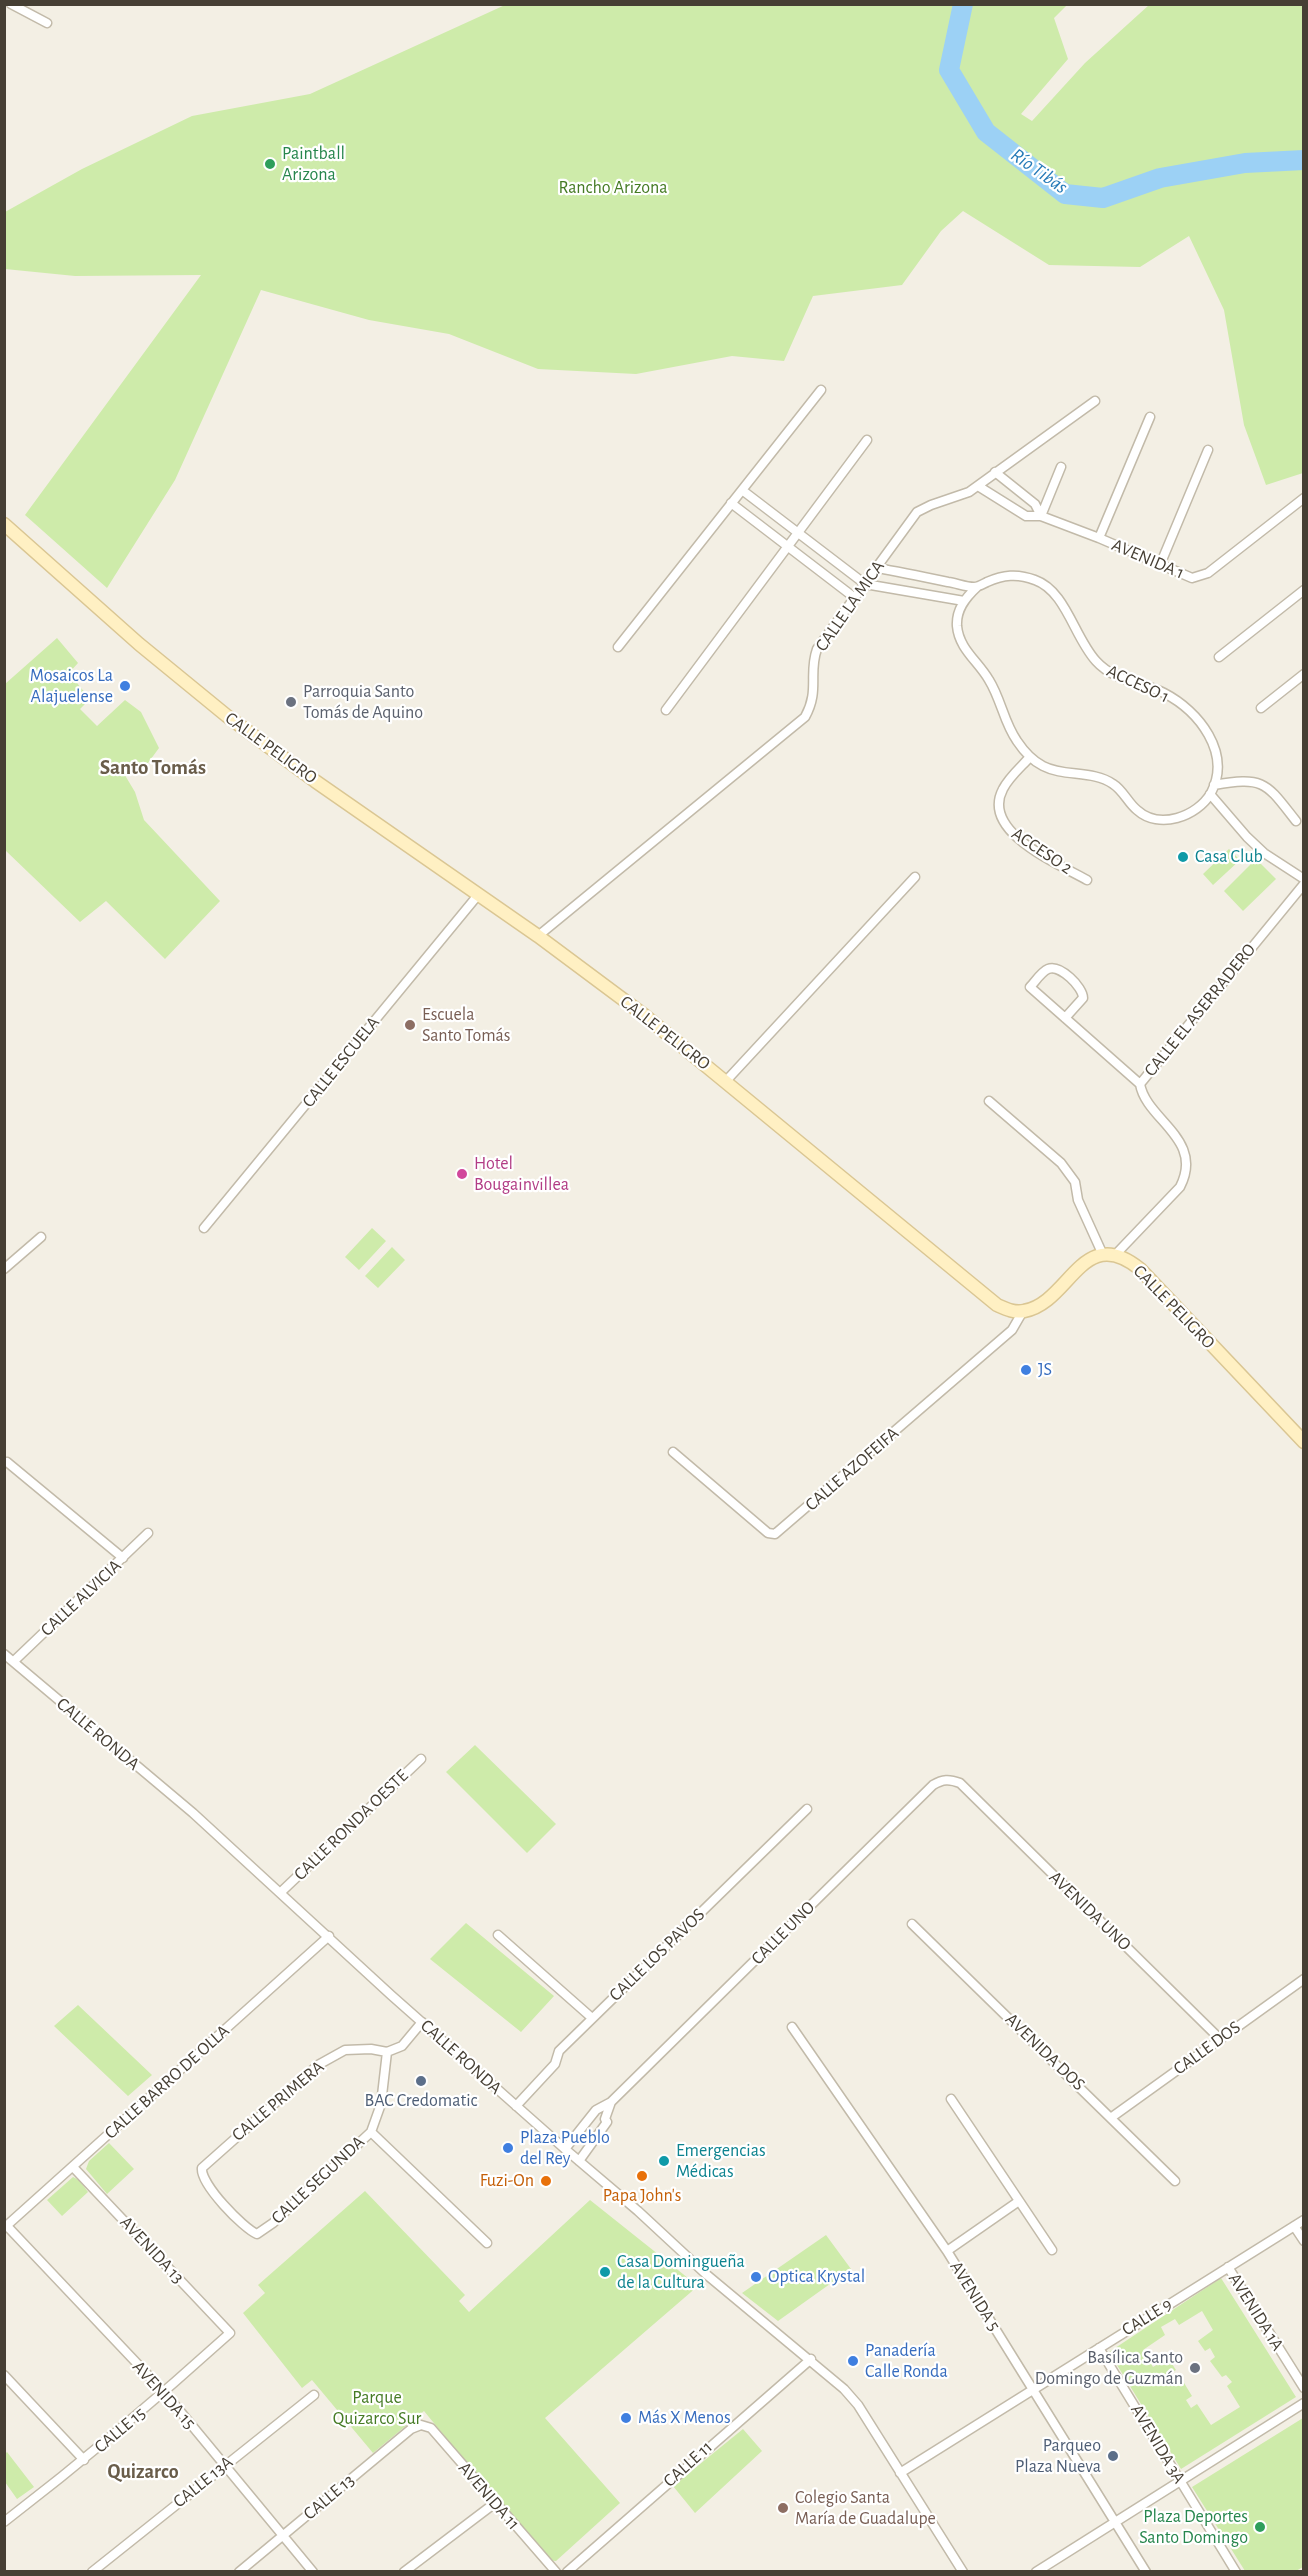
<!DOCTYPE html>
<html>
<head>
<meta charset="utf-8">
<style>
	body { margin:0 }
	#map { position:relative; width:1308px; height:2576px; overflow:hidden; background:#f3efe4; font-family:"Alegreya Sans",sans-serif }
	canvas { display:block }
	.frame { position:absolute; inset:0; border:6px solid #463f34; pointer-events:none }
</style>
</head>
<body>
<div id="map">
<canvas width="1308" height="2576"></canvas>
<div class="frame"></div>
</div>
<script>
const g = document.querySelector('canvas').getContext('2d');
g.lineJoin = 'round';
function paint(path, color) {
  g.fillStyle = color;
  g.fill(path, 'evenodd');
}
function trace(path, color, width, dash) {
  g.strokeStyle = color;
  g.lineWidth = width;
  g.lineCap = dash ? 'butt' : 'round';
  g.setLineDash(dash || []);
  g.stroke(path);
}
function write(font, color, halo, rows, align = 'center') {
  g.font = font + ' "Alegreya Sans",sans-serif';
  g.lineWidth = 4.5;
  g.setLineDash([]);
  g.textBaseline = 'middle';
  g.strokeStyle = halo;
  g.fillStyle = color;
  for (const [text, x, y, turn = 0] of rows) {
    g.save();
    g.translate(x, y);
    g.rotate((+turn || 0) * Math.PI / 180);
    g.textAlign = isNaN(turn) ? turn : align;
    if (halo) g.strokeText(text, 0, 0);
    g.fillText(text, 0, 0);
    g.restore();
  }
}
const green = new Path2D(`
	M505,5H1067L1054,18L1068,59L1021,114L1032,121L1085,63L1149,5H1303V473L1266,485L1244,425L1224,310L1189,236L1140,267L1049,265L963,211L941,231L902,285L813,296L784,361L732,356L636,374L538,369L449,334L369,320L261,290L175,480L107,588L25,515L201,275L75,276L5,269V212L82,169L192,116L310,94Z
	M57,638L78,663L69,673L90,699L80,709L97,726L125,700L141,712L159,748L148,763L141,766L135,761L123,772L135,792L144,820L220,901L165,959L106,901L80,922L5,850V684Z
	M1229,849L1240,860L1213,885L1203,874Z
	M1256,859L1276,879L1243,911L1224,891Z
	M372,1228L386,1241L359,1270L345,1257Z
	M392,1247L405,1260L378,1288L365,1276Z
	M475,1745L556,1824L527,1853L446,1772Z
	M466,1923L554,1996L521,2032L430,1959Z
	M78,2005L152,2075L128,2096L54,2026Z
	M109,2143L134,2169L107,2194L86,2169L89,2161Z
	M73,2177L79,2180L88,2192L62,2216L47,2200Z
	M365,2191L465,2295L459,2301L469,2312L590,2200L698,2286L545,2418L620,2503L556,2561L546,2560L424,2411L373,2453L312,2380L302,2388L243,2313L265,2293L258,2285Z
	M826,2235L851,2269L778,2321L742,2293Z
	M1221,2278L1296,2397L1181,2469L1109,2352ZM1202,2311L1213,2330L1198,2341L1205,2351L1210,2348L1215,2357L1210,2361L1222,2377L1226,2375L1232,2382L1227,2386L1240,2407L1211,2425L1197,2404L1191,2408L1186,2400L1192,2396L1181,2378L1175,2380L1171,2373L1176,2370L1168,2358L1153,2367L1143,2350L1165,2335L1161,2327L1175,2319L1179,2325Z
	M1303,2418V2567L1296,2571H1245L1192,2487Z
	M743,2429L762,2451L695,2513L673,2486Z
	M7,2452L34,2487L17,2499L5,2482V2454Z`);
const river = new Path2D(`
	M963,4L949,70L986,132L1065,194L1103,198L1160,178L1245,163L1304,160`);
const street = new Path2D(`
	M11,4L47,23
	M995,472L1035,504L1041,516
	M978,486L1026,516H1041L1099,538L1192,578L1208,573L1304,498
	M742,490L865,584L964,601
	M731,503L855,598
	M1041,516L1061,467
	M1099,538L1150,417
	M1160,565L1208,450
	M877,568C900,572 924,577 948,582C956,583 966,587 974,587C978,587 983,584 987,582C1003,575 1017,573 1035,580C1066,591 1074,637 1096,661C1115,682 1141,681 1164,693C1199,711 1232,753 1211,793C1197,817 1159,830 1137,810C1128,803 1123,790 1113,784C1093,770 1064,777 1043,766C1033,761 1023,750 1017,741C1004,723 1001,699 989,680C978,661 959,649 957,626C956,610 965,598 977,587
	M618,647L821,390
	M1219,657L1304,590
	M1261,708L1304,674
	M666,710L867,440
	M1030,757C1021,767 1009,777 1003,789C980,832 1059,864 1087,880
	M1214,785C1265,776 1266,783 1296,821
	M1210,794L1247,837L1264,853L1304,879
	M538,936L805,717C820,690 808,674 817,649L917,512L931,505L969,492L1095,401
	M1065,1018L1083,998C1083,987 1060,964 1048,969C1041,972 1035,982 1030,987L1140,1084
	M725,1082L915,877
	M989,1101L1061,1163L1075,1182L1078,1200L1103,1255
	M204,1228L478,895
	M1116,1254L1180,1187C1205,1139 1146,1120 1140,1084L1304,884
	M4,1269L41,1237
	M673,1452L768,1533L775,1534L1012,1330L1023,1311
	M7,1462L123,1558
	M4,1654L193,1813L391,1995L565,2149L638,2211L707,2275L844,2389L858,2405L963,2572
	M14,1661L148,1533
	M281,1892L421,1759
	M912,1924L1175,2181
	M498,1935L592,2018
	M792,2027L947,2251L1146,2572
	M387,2052L381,2104L371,2132L273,2223L257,2234C243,2228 200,2184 202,2168L318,2065L345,2050L371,2049L387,2052L402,2046L422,2022
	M951,2099L1052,2250
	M516,2106L555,2064L559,2051L807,1809
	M1112,2117L1304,1979
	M371,2132L487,2243
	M565,2149L596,2110L611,2102L933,1785C943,1779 949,1779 960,1783L1220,2039
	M579,2161L607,2122L605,2119L611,2102
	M7,2226L165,2393L313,2572
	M1294,2226L1304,2241
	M4,2228L329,1936
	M947,2251L1019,2201
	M1228,2267L1304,2388
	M1099,2348L1236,2572
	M4,2375L84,2460
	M900,2473L1304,2220
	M4,2522C82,2462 157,2399 230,2333L73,2167
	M92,2572L314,2395
	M239,2572L411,2429L421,2425L431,2428L556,2572
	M404,2572L495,2503
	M567,2572L811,2359
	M1036,2572L1304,2403`);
const secondary = new Path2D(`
	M4,524L139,644L227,716L315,781L538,936L644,1015L997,1305C1006,1309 1014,1313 1024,1311C1070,1303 1082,1222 1140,1269L1304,1442`);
const markers = [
	[270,164,6,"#2e9e5b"],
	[125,686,6,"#3f7fe0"],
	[291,702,6,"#6b7280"],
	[1183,857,6,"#0f9aa8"],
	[410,1025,6,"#8d6e63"],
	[462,1174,6,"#d1479c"],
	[1026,1370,6,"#3f7fe0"],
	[421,2081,6,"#5c6f8a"],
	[508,2148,6,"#3f7fe0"],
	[664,2161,6,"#0f9aa8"],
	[642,2176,6,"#e8710a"],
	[546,2181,6,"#e8710a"],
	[605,2272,6,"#0f9aa8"],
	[756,2277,6,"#3f7fe0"],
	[853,2361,6,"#3f7fe0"],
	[1195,2368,6,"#6b7280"],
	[626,2418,6,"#3f7fe0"],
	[1113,2456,6,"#5c6f8a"],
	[783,2508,6,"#8d6e63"],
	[1260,2527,6,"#2e9e5b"]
];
const leisureNames = [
	["Paintball",282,154],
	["Arizona",282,175],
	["Plaza Deportes",1248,2517,"right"],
	["Santo Domingo",1248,2538,"right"]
];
const parkNames = [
	["Rancho Arizona",613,188],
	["Parque",377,2398],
	["Quizarco Sur",377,2419]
];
const streetNames = [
	["AVENIDA 1",1148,559,23],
	["CALLE LA MICA",850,606,-55],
	["ACCESO 1",1138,684,25],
	["CALLE PELIGRO",271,748,36],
	["ACCESO 2",1042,851,34],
	["CALLE EL ASERRADERO",1200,1010,-51],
	["CALLE PELIGRO",665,1033,38],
	["CALLE ESCUELA",341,1062,-51],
	["CALLE PELIGRO",1174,1307,46],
	["CALLE AZOFEIFA",852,1469,-41],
	["CALLE ALVICIA",81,1598,-43],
	["CALLE RONDA",98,1734,40],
	["CALLE RONDA OESTE",351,1825,-44],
	["AVENIDA UNO",1090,1911,44],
	["CALLE UNO",783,1933,-45],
	["CALLE LOS PAVOS",657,1955,-44],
	["CALLE DOS",1207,2048,-36],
	["AVENIDA DOS",1045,2052,44],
	["CALLE RONDA",461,2057,42],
	["CALLE BARRO DE OLLA",167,2082,-42],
	["CALLE PRIMERA",278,2101,-40],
	["CALLE SEGUNDA",318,2180,-43],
	["AVENIDA 13",152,2250,47],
	["AVENIDA 5",975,2296,58],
	["AVENIDA 1A",1256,2312,58],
	["CALLE 9",1147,2317,-32],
	["AVENIDA 15",164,2395,48],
	["CALLE 15",120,2430,-40],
	["AVENIDA 3A",1158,2444,59],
	["CALLE 11",688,2464,-42],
	["CALLE 13A",203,2482,-39],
	["AVENIDA 11",489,2496,49],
	["CALLE 13",329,2497,-40]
];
const shopNames = [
	["Mosaicos La",113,676,"right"],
	["Alajuelense",113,697,"right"],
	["JS",1038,1370],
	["Plaza Pueblo",520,2138],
	["del Rey",520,2159],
	["Optica Krystal",768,2277],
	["Panadería",865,2351],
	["Calle Ronda",865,2372],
	["Más X Menos",638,2418]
];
const worshipNames = [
	["Parroquia Santo",303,692],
	["Tomás de Aquino",303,713],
	["Basílica Santo",1183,2358,"right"],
	["Domingo de Guzmán",1183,2379,"right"]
];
const cultureNames = [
	["Casa Club",1195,857],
	["Emergencias",676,2151],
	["Médicas",676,2172],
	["Casa Domingueña",617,2262],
	["de la Cultura",617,2283]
];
const educationNames = [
	["Escuela",422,1015],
	["Santo Tomás",422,1036],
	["Colegio Santa",795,2498],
	["María de Guadalupe",795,2519]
];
const hotelNames = [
	["Hotel",474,1164],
	["Bougainvillea",474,1185]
];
const serviceNames = [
	["BAC Credomatic",421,2101],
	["Parqueo",1101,2446,"right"],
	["Plaza Nueva",1101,2467,"right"]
];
const foodNames = [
	["Fuzi-On",534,2181],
	["Papa John's",642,2196,"center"]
];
const waterNames = [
	["Río Tibás",1039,171,35]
];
const neighbourhoodNames = [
	["Quizarco",143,2472]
];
const quarterNames = [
	["Santo Tomás",153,768]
];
paint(green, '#ceebaa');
trace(river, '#9cd1f5', 20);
trace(street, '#c2baa9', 11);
trace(secondary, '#dac693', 15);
trace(street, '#fff', 8);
trace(secondary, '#fff0c3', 12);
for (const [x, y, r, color] of markers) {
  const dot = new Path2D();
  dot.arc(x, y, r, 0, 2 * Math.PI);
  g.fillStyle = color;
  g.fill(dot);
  trace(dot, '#fff', 2);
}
write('18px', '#27864d', '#fff', leisureNames, 'left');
write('18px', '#457b24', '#fff', parkNames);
write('18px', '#463f34', '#fff', streetNames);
write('18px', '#366cbe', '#fff', shopNames, 'left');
write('18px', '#5b616d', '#fff', worshipNames, 'left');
write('18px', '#0d838f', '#fff', cultureNames, 'left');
write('18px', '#785e54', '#fff', educationNames, 'left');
write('18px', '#b23c85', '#fff', hotelNames, 'left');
write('18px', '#4e5e75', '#fff', serviceNames);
write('18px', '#c56008', '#fff', foodNames, 'right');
write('italic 20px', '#267bb8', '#fff', waterNames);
write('bold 20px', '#695d4a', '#fff', neighbourhoodNames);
write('bold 21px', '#695d4a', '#fff', quarterNames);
</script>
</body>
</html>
